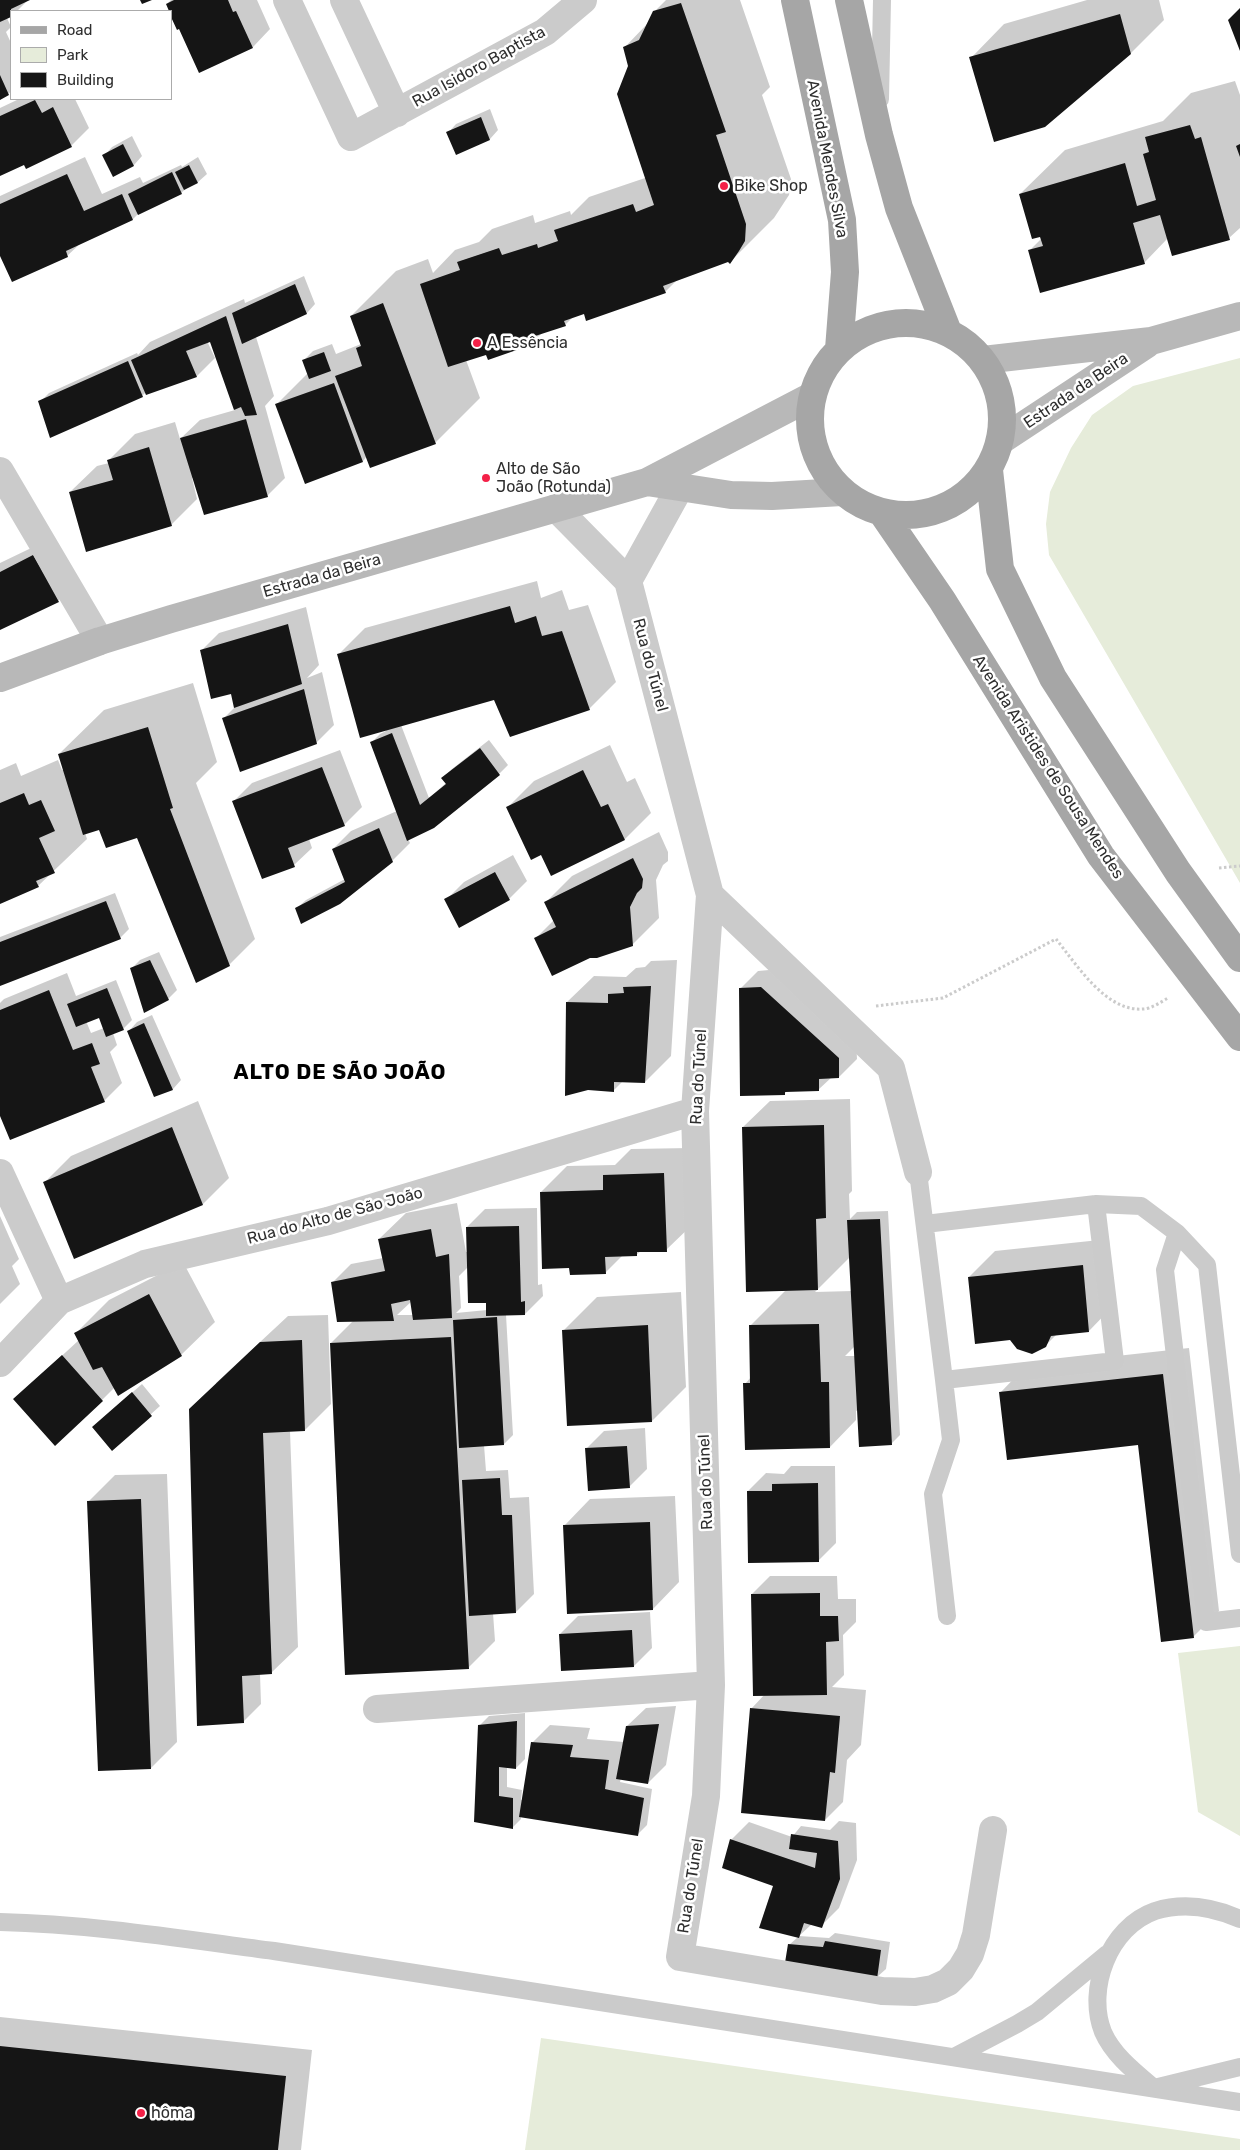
<!DOCTYPE html>
<html>
<head>
<meta charset="utf-8">
<style>
	body { margin:0 }
	#map { position:relative; width:1240px; height:2150px; overflow:hidden; background:#fff; font-family:Rubik,sans-serif }
	canvas { display:block }
	.legend { position:absolute; left:10px; top:10px; width:162px; height:90px; box-sizing:border-box; background:#fff; border:1px solid #ababab; margin:0; padding:6px 9px; list-style:none; font-size:15px; color:#2e2e2e }
	.legend li { display:flex; align-items:center; gap:10px; height:25px }
	.legend b { width:25px; border:1px solid #ababab }
</style>
</head>
<body>
<div id="map">
<canvas width="1240" height="2150"></canvas>
<ul class="legend">
<li><b style="height:6px;background:#a6a6a6"></b>Road</li>
<li><b style="height:14px;background:#e6ecda"></b>Park</li>
<li><b style="height:14px;background:#151515"></b>Building</li>
</ul>
</div>
<script>
const g = document.querySelector('canvas').getContext('2d');
g.lineJoin = 'round';
function paint(path, color) {
  g.fillStyle = color;
  g.fill(path, 'evenodd');
}
function trace(path, color, width, dash) {
  g.strokeStyle = color;
  g.lineWidth = width;
  g.lineCap = dash ? 'butt' : 'round';
  g.setLineDash(dash || []);
  g.stroke(path);
}
function write(font, color, halo, rows, align = 'center') {
  g.font = font + ' Rubik,sans-serif';
  g.lineWidth = 5;
  g.setLineDash([]);
  g.textBaseline = 'middle';
  g.strokeStyle = halo;
  g.fillStyle = color;
  for (const [text, x, y, turn = 0] of rows) {
    g.save();
    g.translate(x, y);
    g.rotate((+turn || 0) * Math.PI / 180);
    g.textAlign = isNaN(turn) ? turn : align;
    if (halo) g.strokeText(text, 0, 0);
    g.fillText(text, 0, 0);
    g.restore();
  }
}
const green = new Path2D(`
	M1240,358V883L1049,555L1046,524L1050,492L1071,448L1092,415L1133,386Z
	M1240,1646V1836L1198,1812L1178,1653Z
	M541,2038L1240,2139V2150H525Z`);
const shadow = new Path2D(`
	M0,0H28L17,11H11V16L7,18L11,27L6,32L11,43V92L0,98Z
	M171,0H257L270,29L253,47L171,11L167,4Z
	M666,0H740L770,87L762,95L791,179L789,195L774,218L730,262L729,261L678,279L665,292L585,312L573,317L565,325L543,332L531,344L487,353L466,360L480,398L435,443L367,456L363,461L305,483L276,405L308,373L304,360L313,351L332,344L336,354L361,344L351,316L396,271L428,259L433,273L455,250L479,242L492,229L533,215L535,223L570,211L571,215L589,197L648,177L629,66L625,47L648,23L654,12Z
	M1087,0H1159L1164,20L1130,54L971,58L1004,24Z
	M1235,81L1240,95V228L1229,238H1168L1144,263L1029,251L1042,238L1020,194L1065,150L1163,121L1191,93Z
	M19,99H75L89,128L71,146L26,168L25,163L0,175V108Z
	M490,109L498,130L490,139L448,133L456,124Z
	M132,136L142,156L134,165L113,175L104,156L112,147Z
	M85,157L102,194L140,177L143,183L181,165L182,167L198,157L207,174L198,182L187,188L181,193L138,214L133,219L82,242L67,256L0,252V196Z
	M304,276L315,304L307,313L256,337L274,396L265,406L285,478L267,496L192,478L197,499L171,525L70,492L97,466L109,463V460L135,434L175,422L180,439L200,420L235,410L211,340L207,341L215,358L197,376L146,394V392L142,396L40,402L49,393L137,353L138,355L150,342L244,299L245,303Z
	M52,538L76,583L58,601L0,628V563Z
	M537,581L541,598L562,590L569,610L588,605L616,682L590,708L510,735L495,699L401,725L429,798L446,783L443,778L452,769L489,740L508,765L499,774L408,839L410,843L392,861L297,908L306,900L345,879L333,849L351,831L397,811L371,743L380,734L386,731V730L338,655L365,628Z
	M306,607L319,665L307,678L322,672L334,725L316,743L224,718L235,707L232,692L201,651L219,633Z
	M193,683L217,762L196,783L255,939L229,965L138,836L104,827L85,833L87,839L38,886L0,903V770L16,763L21,776L58,760L62,770H64L59,754L104,710Z
	M610,745L627,782L635,778L651,813L625,839L551,874L541,853L508,807L534,781Z
	M340,750L362,807L344,825L309,839L312,848L294,865L234,801L252,783Z
	M659,832L668,852V861L663,865L656,880L659,918L632,945L589,957L536,938L554,920L546,902L572,876Z
	M513,855L527,881L509,899L446,900L464,882Z
	M115,893L129,929L120,938L0,985V937Z
	M159,952L177,990L168,999L131,969L140,960Z
	M677,960L671,1056L645,1082L623,1081L613,1091L567,1002L594,976L626,977L636,968L645,967L651,961Z
	M780,969L856,1039L857,1059L839,1077H832L818,1090L787,1091L784,1094L740,989L758,971Z
	M67,973L76,996L116,980L132,1020L123,1029L113,1033L117,1045L110,1052L122,1083L104,1101L0,1112V1003L4,999ZM100,1016L104,1028L91,1033L86,1021Z
	M152,1015L181,1080L173,1089L154,1095L129,1031L137,1022Z
	M850,1099L852,1191L849,1194L850,1219L857,1212L888,1211L900,1435L891,1444L858,1410L856,1411V1420L830,1447L745,1384L751,1377L750,1326L786,1290L743,1127L770,1101ZM850,1257L852,1291L815,1292ZM855,1346V1356H845Z
	M198,1101L229,1178L203,1204L74,1257L45,1182L71,1156Z
	M690,1148L693,1224L666,1250L641,1251L636,1255H623L605,1273L570,1267L541,1192L567,1166L615,1165L631,1149Z
	M457,1203L466,1252H468L467,1227L485,1209L537,1208L538,1285L542,1284L543,1296L525,1314L506,1315L513,1435L504,1444L484,1445L486,1471L508,1470L510,1498L529,1497L534,1594L516,1612L493,1613L495,1641L468,1668L331,1343L354,1320L333,1282L351,1264L383,1258L379,1239L406,1213ZM468,1267L487,1302V1310L456,1313L461,1308L459,1276ZM412,1301L413,1315H397Z
	M0,1216L19,1259L12,1266L20,1284L0,1304Z
	M1109,1239L1115,1304L1089,1331L1057,1334L1045,1346L969,1277L995,1251Z
	M183,1262L215,1322L181,1355L115,1387L102,1400L15,1399L79,1340L75,1334L109,1300Z
	M681,1292L686,1387L652,1421L564,1330L597,1297Z
	M328,1315L331,1404L305,1430L290,1431L298,1647L271,1673L260,1674L261,1704L243,1722L216,1383L288,1316Z
	M1189,1348L1219,1611L1193,1637L1139,1443L1000,1393L1026,1366Z
	M142,1384L160,1406L112,1449L102,1419Z
	M645,1428L647,1469L629,1487L586,1449L604,1431Z
	M791,1466H835L836,1543L818,1561L748,1491L766,1473L784,1474Z
	M167,1474L177,1742L151,1768L88,1502L115,1475Z
	M675,1496L679,1582L653,1609L564,1526L590,1499Z
	M770,1576H837L838,1599H856V1622L843,1635L844,1675L832,1687L866,1690L861,1745L847,1760L843,1802L825,1820L751,1709L765,1694L752,1594Z
	M650,1612L652,1648L634,1666L560,1634L578,1616Z
	M676,1706L666,1765L648,1783L621,1778L620,1782L652,1789L647,1825L638,1834L521,1816V1819L512,1828L476,1821L480,1725L489,1716L525,1713V1759L516,1768L507,1767V1787L522,1790L521,1800H523L532,1743L550,1725L590,1728L587,1739L624,1742L627,1726L646,1708Z
	M839,1821L856,1823L857,1860L839,1908L821,1926L812,1924L799,1936L829,1938L835,1933L890,1942L886,1969L877,1977L789,1945L798,1937L774,1885L731,1840L749,1822L792,1837L801,1826L830,1830Z
	M0,2017L312,2050L301,2150H0Z`);
const building = new Path2D(`
	M0,0H30L11,9V17L0,22Z
	M140,0H152L142,4Z
	M174,0H228L233,12L236,11L253,48L199,73L179,29L177,30L171,17V11H169L166,4Z
	M681,3L726,132L716,135L746,224L745,241L739,251L730,264L728,262L663,286L666,293L586,321L584,314L564,321L566,326L529,338L531,345L488,360L486,355L448,367L420,284L460,270L457,262L499,248L502,255L537,244L538,248L558,241L554,230L633,204L636,212L654,205L617,94L628,66L623,47L639,40L653,11Z
	M1240,8V51L1228,20Z
	M1120,14L1131,54L1045,127L994,142L969,57Z
	M0,75L9,95L0,100Z
	M35,100L42,113L53,107L72,147L26,169L24,165L0,176V116Z
	M481,117L490,140L456,155L446,132Z
	M1190,125L1195,139L1201,137L1230,240L1172,256L1160,215L1133,223L1145,264L1040,293L1028,250L1043,246L1040,237L1032,239L1019,194L1125,163L1137,206L1156,200L1143,154L1149,152L1145,137Z
	M123,144L134,166L113,177L102,155Z
	M1240,144V157L1236,146Z
	M189,165L198,183L184,190L175,172Z
	M172,172L182,194L138,215L128,194Z
	M67,174L84,211L122,194L133,220L66,251L68,257L12,282L0,256V204Z
	M295,284L307,314L242,344L232,313Z
	M383,303L436,444L370,468L335,376L362,366L356,348L361,346L350,316Z
	M226,316L257,415L245,416L241,407L234,410L210,342L186,351L197,377L146,395L131,360Z
	M324,352L331,371L309,379L302,360Z
	M128,361L143,397L50,438L38,401Z
	M334,383L363,462L305,484L275,404Z
	M246,419L268,497L204,515L180,438Z
	M149,447L172,526L86,552L69,492L113,480L107,460Z
	M33,555L59,602L0,630V572Z
	M510,606L515,623L536,616L542,636L562,631L590,710L510,737L494,700L360,738L337,654Z
	M288,624L302,684L234,708L231,694L211,699L200,650Z
	M304,689L317,744L240,772L222,718Z
	M148,727L173,808L170,809L230,966L196,983L137,838L106,848L99,830L83,835L58,754Z
	M392,733L420,805L446,784L441,778L480,748L500,775L434,828L407,841L370,742Z
	M322,767L345,826L288,848L295,867L262,879L232,801Z
	M583,770L601,807L608,804L625,840L551,876L541,855L531,860L506,807Z
	M24,793L29,805L41,800L55,831L39,838L55,873L36,881L39,887L0,904V803Z
	M379,828L393,862L340,904L301,924L295,908L345,882L332,849Z
	M633,858L643,879L642,888L637,893L630,907L633,946L597,958H590L552,976L534,938L556,927L544,902Z
	M495,872L510,900L459,928L444,899Z
	M106,901L121,939L0,986V942Z
	M150,960L169,1000L144,1013L130,968Z
	M651,986L645,1083L614,1082V1092L588,1090L565,1096L566,1002L608,1003V994L624,993L623,987Z
	M761,987L839,1058V1078L819,1079V1091L785,1092V1095L740,1096L739,988Z
	M107,988L124,1030L106,1037L99,1018L76,1027L67,1004Z
	M49,990L73,1050L92,1043L100,1064L91,1067L105,1102L10,1140L0,1116V1010Z
	M144,1023L173,1090L154,1097L127,1031Z
	M824,1125L826,1218L816,1219L818,1290L746,1292L742,1127Z
	M172,1127L203,1205L74,1259L43,1182Z
	M664,1173L667,1252H637V1256L605,1257L606,1274L570,1275L569,1268L542,1269L540,1192L603,1190V1175Z
	M880,1219L892,1445L859,1447L847,1220Z
	M519,1226L521,1302L525,1301V1315L486,1316V1303H468L466,1227Z
	M431,1229L436,1257L449,1254L452,1318L413,1320L410,1300L391,1304L394,1321L337,1322L331,1282L385,1271L378,1239Z
	M1083,1265L1089,1332L1051,1336L1046,1347L1032,1354L1017,1349L1010,1340L975,1344L968,1277Z
	M149,1294L182,1356L118,1396L102,1367L93,1370L74,1333Z
	M497,1317L504,1445L459,1448L453,1320Z
	M819,1324L821,1382H829L830,1448L745,1450L743,1383H750L749,1325Z
	M648,1325L652,1422L567,1426L562,1330Z
	M451,1337L469,1669L345,1675L330,1343Z
	M302,1340L305,1431L263,1433L272,1674L242,1676L244,1723L197,1726L189,1409L260,1342Z
	M62,1355L103,1401L55,1446L13,1399Z
	M1163,1374L1194,1638L1161,1642L1138,1445L1007,1460L999,1392Z
	M132,1392L152,1416L112,1451L92,1427Z
	M627,1446L630,1488L588,1491L585,1448Z
	M500,1478L502,1515H512L516,1613L469,1616L462,1480Z
	M818,1483L819,1562L748,1563L747,1491H772V1484Z
	M141,1499L151,1769L98,1771L87,1501Z
	M650,1522L653,1610L567,1614L563,1525Z
	M820,1593V1616H838L839,1641L826,1642L827,1695L753,1696L751,1594Z
	M632,1630L634,1667L561,1671L559,1634Z
	M750,1708L840,1716L835,1773L830,1772L825,1821L741,1813Z
	M517,1721L516,1769L499,1767V1796L513,1798V1829L474,1822L478,1725Z
	M659,1724L648,1784L616,1779L626,1726Z
	M531,1742L573,1745L570,1757L609,1760L605,1789L644,1798L638,1836L519,1817Z
	M791,1834L838,1841L840,1879L822,1928L804,1923L799,1938L759,1928L773,1886L722,1868L730,1839L815,1868L817,1853L789,1849Z
	M825,1941L881,1950L877,1979L784,1969L788,1944L823,1947Z
	M0,2046L286,2076L278,2150H0Z`);
const path = new Path2D(`
	M1219,868L1240,866
	M876,1006L943,998L1056,939C1077,965 1106,1012 1143,1009C1151,1009 1161,1002 1168,998`);
const lane = new Path2D(`
	M880,99L882,0
	M918,1172L944,1380L1115,1361L1096,1204
	M925,1224L1096,1204L1141,1206L1177,1233L1207,1265L1240,1554
	M1177,1233L1165,1270L1206,1622L1240,1618
	M944,1380L951,1440L933,1494L947,1616
	M1240,1919C1213,1907 1184,1902 1155,1911C1109,1927 1086,1989 1103,2032C1113,2055 1135,2072 1154,2088L1240,2067
	M0,1922C92,1924 183,1939 274,1951L1240,2102
	M954,2057L1017,2024L1037,2012L1107,1954`);
const street = new Path2D(`
	M287,0L351,137L545,32L583,0
	M344,0L397,113
	M0,471L100,641
	M556,508L628,581
	M628,581L710,895L695,1111L711,1685L706,1796L680,1957L882,1991L915,1992L933,1989L948,1982L961,1969L970,1954L976,1935L993,1830
	M628,581L680,487
	M710,895L891,1068L918,1172
	M0,1173L59,1301
	M0,1363L59,1301L145,1264L328,1221L695,1111
	M377,1709L711,1685`);
const secondary = new Path2D(`
	M983,360L1151,341L1240,316
	M1000,441L1147,344
	M647,482L731,495L772,496L842,492
	M0,678L100,641L171,619L647,482L812,396`);
const primary = new Path2D(`
	M795,0L842,220L845,272L839,349
	M849,0L879,135L899,208L948,332
	M810 419a96 96 0 1 1 192 0a96 96 0 1 1-192 0Z
	M989,470L1000,569L1053,678L1178,872L1240,958
	M883,514L942,600L1101,856L1240,1037`);
const markers = [
	[724,186,5,"#f42148"],
	[477,343,5,"#f42148"],
	[486,478,5,"#f42148"],
	[141,2113,5,"#f42148"]
];
const streetNames = [
	["Rua Isidoro Baptista",479,67,-29],
	["Avenida Mendes Silva",827,159,79],
	["Estrada da Beira",1076,391,-34],
	["Estrada da Beira",322,576,-16],
	["Rua do Túnel",650,665,75],
	["Avenida Aristides de Sousa Mendes",1048,767,57],
	["Rua do Túnel",699,1077,-87],
	["Rua do Alto de São João",335,1216,-15],
	["Rua do Túnel",706,1482,-92],
	["Rua do Túnel",691,1886,-81]
];
const poiNames = [
	["Bike Shop",734,186],
	["A Essência",487,343],
	["Alto de São",496,469],
	["João (Rotunda)",496,487],
	["hôma",151,2113]
];
const districtNames = [
	["ALTO DE SÃO JOÃO",340,1073]
];
paint(green, '#e6ecda');
paint(shadow, '#0003');
paint(building, '#151515');
trace(path, '#cbcbcb', 3, [2.5, 2.5]);
trace(lane, '#cbcbcb', 18);
trace(street, '#cbcbcb', 28);
trace(secondary, '#b8b8b8', 28);
trace(primary, '#a6a6a6', 28);
for (const [x, y, r, color] of markers) {
  const dot = new Path2D();
  dot.arc(x, y, r, 0, 2 * Math.PI);
  g.fillStyle = color;
  g.fill(dot);
  trace(dot, '#fff', 2);
}
write('16px', '#2e2e2e', '#fff', streetNames);
write('16px', '#2e2e2e', '#fff', poiNames, 'left');
g.letterSpacing = '1px';
write('bold 21px', '#000', '#fff', districtNames);
g.letterSpacing = '0px';
</script>
</body>
</html>
